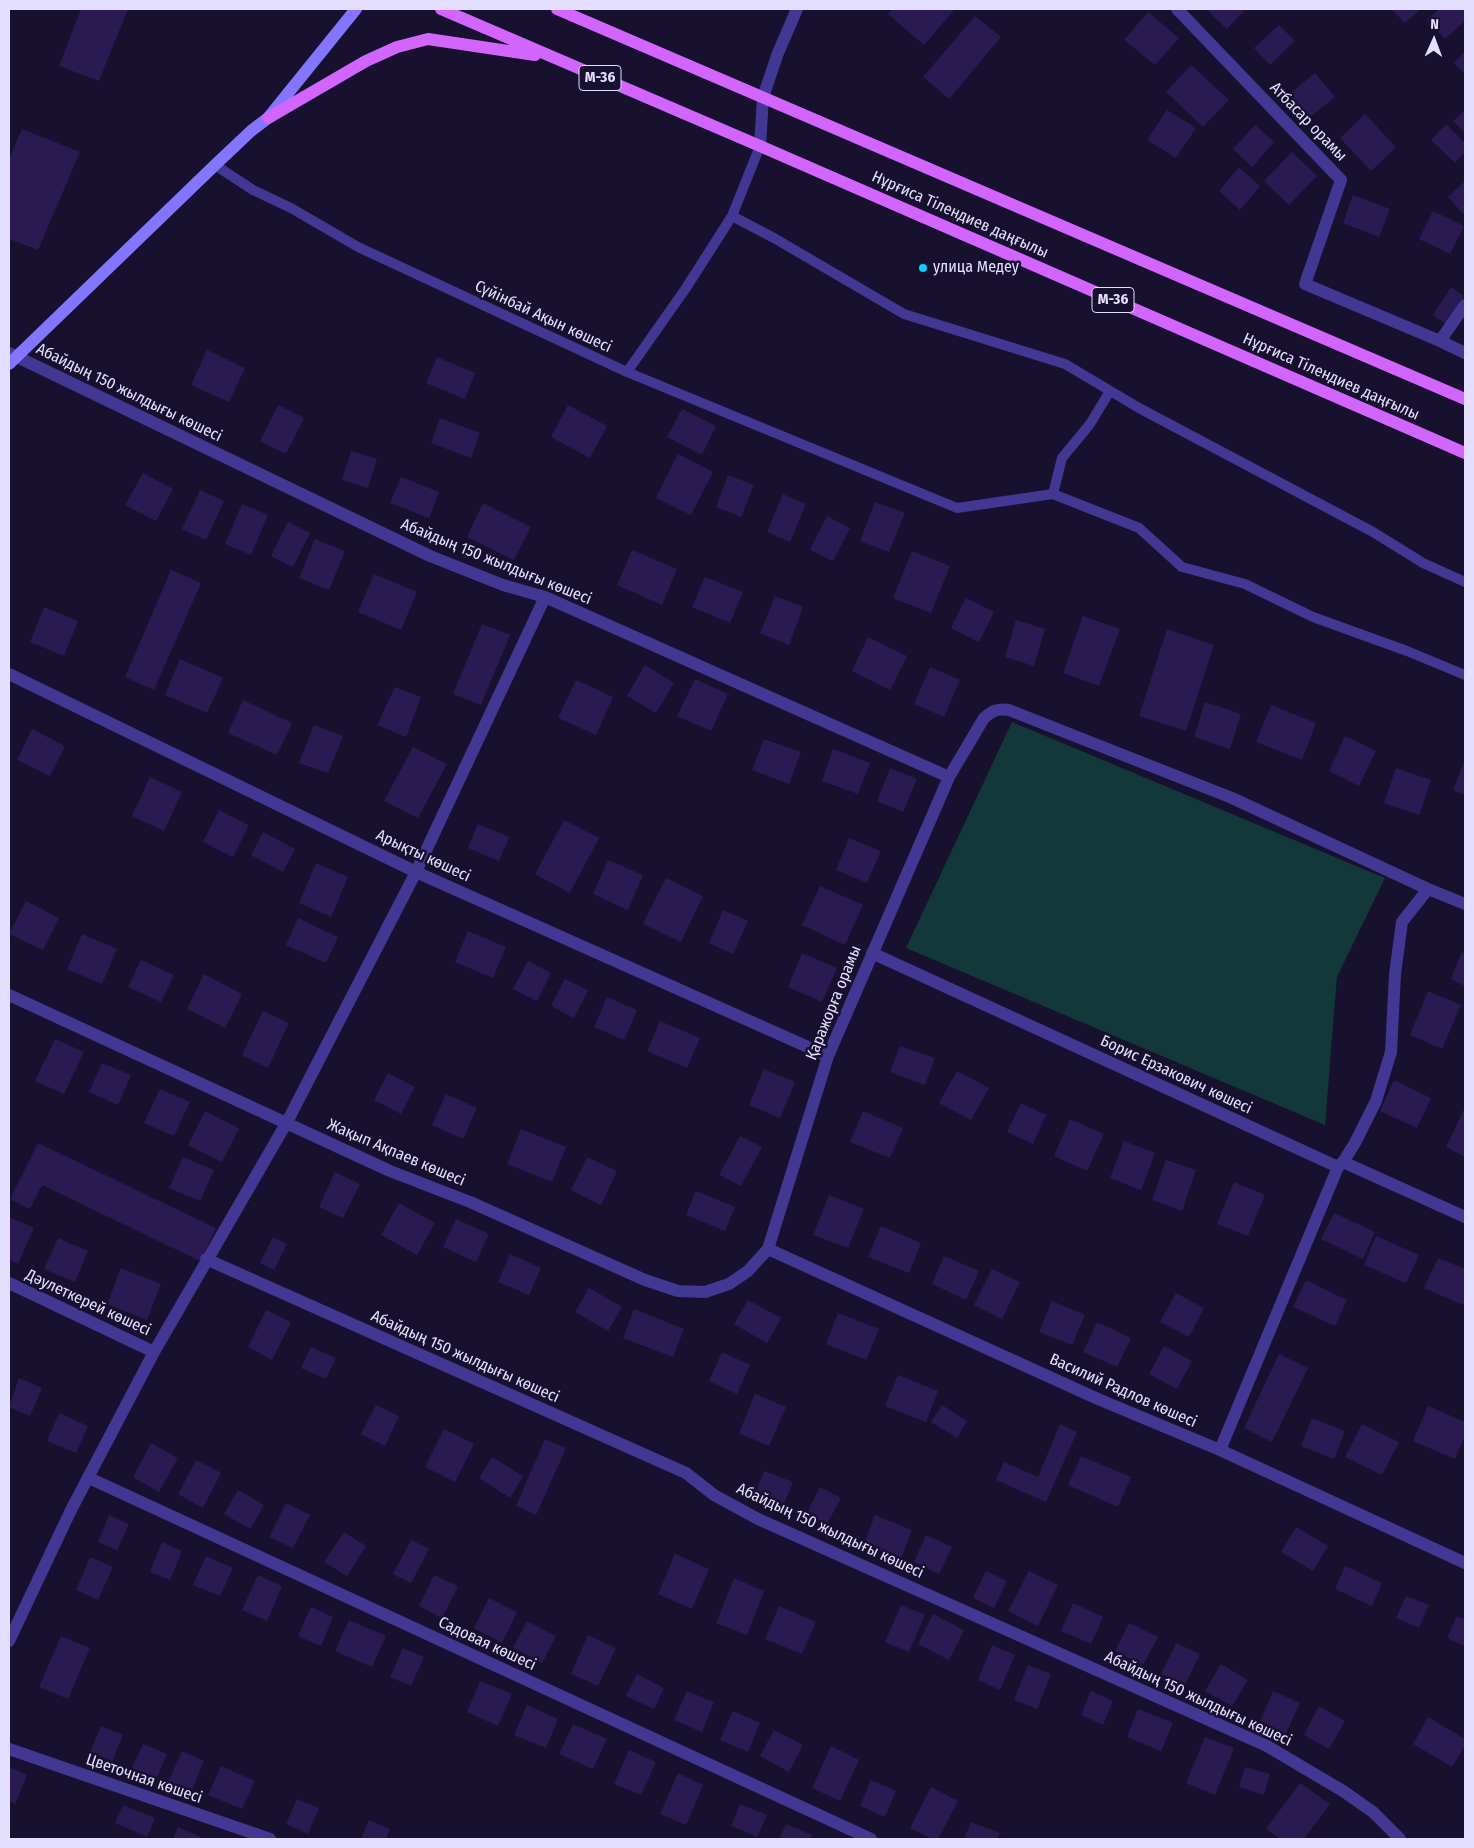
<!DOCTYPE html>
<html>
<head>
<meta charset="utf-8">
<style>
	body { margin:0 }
	#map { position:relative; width:1474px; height:1848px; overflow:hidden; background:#18102f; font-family:"Fira Sans Condensed",sans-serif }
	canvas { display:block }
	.frame { position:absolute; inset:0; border:10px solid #e4deff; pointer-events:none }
	.north { position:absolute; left:1409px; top:15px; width:50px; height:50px; -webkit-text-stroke:4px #18102f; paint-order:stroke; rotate:2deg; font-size:14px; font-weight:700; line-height:20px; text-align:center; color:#e4deff }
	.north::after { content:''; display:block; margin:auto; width:18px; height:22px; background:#e4deff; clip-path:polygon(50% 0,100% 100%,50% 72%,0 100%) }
</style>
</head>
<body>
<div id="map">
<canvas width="1474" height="1848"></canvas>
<div class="frame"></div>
<div class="north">N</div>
</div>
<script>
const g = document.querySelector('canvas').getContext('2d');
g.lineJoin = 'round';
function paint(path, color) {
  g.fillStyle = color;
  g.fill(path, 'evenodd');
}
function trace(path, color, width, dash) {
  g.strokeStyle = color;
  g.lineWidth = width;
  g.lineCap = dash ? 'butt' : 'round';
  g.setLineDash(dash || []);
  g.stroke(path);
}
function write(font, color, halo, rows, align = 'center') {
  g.font = font + ' "Fira Sans Condensed",sans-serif';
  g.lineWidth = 5;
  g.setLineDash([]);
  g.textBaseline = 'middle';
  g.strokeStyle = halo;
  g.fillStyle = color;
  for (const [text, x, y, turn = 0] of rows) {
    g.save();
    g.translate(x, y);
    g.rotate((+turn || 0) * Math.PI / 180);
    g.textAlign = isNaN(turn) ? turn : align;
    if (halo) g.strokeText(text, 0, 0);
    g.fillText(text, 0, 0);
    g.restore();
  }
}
const green = new Path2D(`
	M1012,722L1385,878L1337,977L1325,1125L906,948Z`);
const building = new Path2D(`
	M81,9H128L99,81L59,66Z
	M892,9H955L924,45L888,14Z
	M1206,9H1246L1227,29Z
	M1391,9H1421L1405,23Z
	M1439,9H1462L1465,12V21L1445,39L1427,20Z
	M1148,12L1179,38L1155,65L1124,40Z
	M975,16L1001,37L949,99L923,77Z
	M1279,25L1295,41L1270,65L1254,48Z
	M1465,51V74L1454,63Z
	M1191,65L1229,100L1203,127L1166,92Z
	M1315,73L1335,97L1309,118L1289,94Z
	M1167,110L1196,128L1176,158L1147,140Z
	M1465,110V133L1453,121Z
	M1365,114L1396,147L1371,171L1340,138Z
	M1446,124L1465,143V152L1455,163L1431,140Z
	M1255,125L1274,142L1252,167L1233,149Z
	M22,129L80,152L38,250L9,239V159Z
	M1292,152L1317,176L1289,205L1264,181Z
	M1239,167L1260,186L1240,210L1219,191Z
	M1465,181V216L1448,197Z
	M1353,195L1390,209L1379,237L1343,223Z
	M1433,211L1464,226L1450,254L1419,239Z
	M1451,287L1464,296L1446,324L1433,315Z
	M207,350L245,368L229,402L191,385Z
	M437,357L475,373L465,399L426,383Z
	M278,405L304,418L286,454L260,441Z
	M568,405L607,426L590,458L551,437Z
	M682,409L716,426L702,455L667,437Z
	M440,418L480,433L471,458L431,443Z
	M351,451L377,459L368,488L342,480Z
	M678,454L713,472L691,515L656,498Z
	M143,473L173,489L156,521L125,505Z
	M728,475L754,485L741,517L716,507Z
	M401,477L439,492L429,518L390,503Z
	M200,490L224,501L206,540L182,529Z
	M783,494L806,504L790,542L767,532Z
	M875,502L905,513L889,552L860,541Z
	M483,503L531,527L514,560L467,537Z
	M242,504L268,515L251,555L225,544Z
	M827,516L850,528L833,561L810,550Z
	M288,522L310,533L293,567L271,556Z
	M315,539L345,551L329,590L299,578Z
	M632,550L677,569L662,605L617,585Z
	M912,551L950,566L931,613L893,598Z
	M171,570L201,583L154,690L125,677Z
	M374,574L417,592L401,630L358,612Z
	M705,577L743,592L730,623L692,607Z
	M775,596L803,607L789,645L760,633Z
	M966,598L994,612L979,642L951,628Z
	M44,607L78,621L64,656L30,642Z
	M1083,616L1120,629L1099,686L1063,673Z
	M1016,620L1045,629L1034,666L1005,657Z
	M482,624L510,635L481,705L453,694Z
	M1167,629L1214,645L1186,731L1139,716Z
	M868,637L907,656L890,690L852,671Z
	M180,659L223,678L207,713L165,695Z
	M645,665L674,683L656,713L627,696Z
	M930,667L960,680L944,717L914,704Z
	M695,679L728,694L711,731L677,716Z
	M576,680L613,697L596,735L558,718Z
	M395,687L421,697L406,737L377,725Z
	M243,700L292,723L277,755L228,733Z
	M1205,702L1241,714L1230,749L1194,737Z
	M1271,705L1316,723L1302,760L1256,742Z
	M314,725L343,736L328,773L299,763Z
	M32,729L65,746L50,776L17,760Z
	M1345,736L1376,751L1359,786L1329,771Z
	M764,739L801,752L789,784L752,770Z
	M413,747L447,764L418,818L384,801Z
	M833,749L870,763L858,794L822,781Z
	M1465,760V795L1453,790Z
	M890,768L917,779L903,812L877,801Z
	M1396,768L1431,780L1419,815L1384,803Z
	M150,777L182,792L164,831L132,816Z
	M219,810L249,825L233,857L203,842Z
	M564,820L599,838L570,893L535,874Z
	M478,824L509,837L499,861L468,848Z
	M263,832L295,849L283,872L251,855Z
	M849,838L881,851L867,883L836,870Z
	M608,860L643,875L628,910L593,894Z
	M316,863L348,877L331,917L299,903Z
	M666,878L703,896L681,942L643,924Z
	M820,886L863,905L845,945L802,925Z
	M26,901L59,918L43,950L9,934Z
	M723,910L748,921L733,954L709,943Z
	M298,918L338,937L326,963L286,945Z
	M468,931L506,947L493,978L455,962Z
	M82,934L117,949L102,984L67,969Z
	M1462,952L1465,954V986L1451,979Z
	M802,953L837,968L822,1002L788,987Z
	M141,960L174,975L161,1002L128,987Z
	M528,961L551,973L537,1001L513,989Z
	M204,974L242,994L225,1028L187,1009Z
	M565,979L588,990L574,1018L551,1006Z
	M1428,991L1461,1005L1442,1049L1410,1035Z
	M607,997L637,1010L624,1040L594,1027Z
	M263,1011L289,1023L268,1068L242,1055Z
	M660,1021L700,1038L687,1068L647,1051Z
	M55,1039L84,1052L64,1094L35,1081Z
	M900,1046L935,1058L925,1085L890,1072Z
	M102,1063L131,1075L118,1105L89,1092Z
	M764,1069L795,1082L780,1118L749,1105Z
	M957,1071L989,1088L971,1120L939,1103Z
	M388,1073L415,1087L401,1114L374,1100Z
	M1394,1080L1431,1098L1417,1128L1380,1111Z
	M160,1089L190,1102L174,1136L144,1123Z
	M446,1094L477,1108L463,1139L432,1125Z
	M1021,1103L1046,1115L1033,1144L1007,1132Z
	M1465,1107V1157L1446,1147Z
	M205,1111L239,1128L222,1162L188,1145Z
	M863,1111L903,1128L890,1158L850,1142Z
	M1070,1119L1104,1134L1087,1171L1054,1156Z
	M521,1129L566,1147L552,1182L507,1164Z
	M740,1136L762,1147L741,1186L719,1175Z
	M1124,1141L1155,1153L1141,1190L1110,1178Z
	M38,1143L216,1228L200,1261L42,1185L30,1209L10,1199Z
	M183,1157L214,1170L200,1201L169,1188Z
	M587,1157L617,1171L601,1205L571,1190Z
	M1166,1160L1196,1170L1182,1211L1152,1200Z
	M335,1172L360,1184L343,1218L319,1207Z
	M1234,1182L1265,1195L1248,1236L1217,1224Z
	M696,1191L735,1207L725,1231L686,1215Z
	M829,1195L864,1209L848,1248L813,1235Z
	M399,1203L435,1223L417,1255L381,1235Z
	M1334,1213L1375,1232L1363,1259L1321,1239Z
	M9,1217L34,1228L18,1264L9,1260Z
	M456,1219L489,1234L476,1262L443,1247Z
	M881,1226L921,1243L909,1273L868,1257Z
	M1376,1236L1419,1255L1406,1283L1364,1265Z
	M273,1237L287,1244L274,1270L260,1263Z
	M58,1238L88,1251L75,1282L44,1269Z
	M510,1254L541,1268L529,1295L498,1282Z
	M944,1256L979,1271L966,1300L932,1284Z
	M1438,1258L1465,1269V1301L1463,1305L1424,1288Z
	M121,1268L161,1284L147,1320L107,1304Z
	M992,1269L1020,1282L1002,1319L974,1305Z
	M1306,1280L1347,1300L1335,1326L1293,1307Z
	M589,1288L622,1307L608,1331L575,1312Z
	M1176,1293L1204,1308L1189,1337L1160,1322Z
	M748,1300L781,1318L767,1343L734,1324Z
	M1052,1301L1085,1315L1072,1345L1039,1332Z
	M634,1309L684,1329L673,1357L623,1338Z
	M266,1310L291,1322L272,1360L248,1347Z
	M838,1313L879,1329L866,1360L826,1344Z
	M1097,1322L1131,1338L1117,1367L1083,1352Z
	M1164,1346L1192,1361L1177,1389L1149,1374Z
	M311,1347L336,1358L326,1379L301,1368Z
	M722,1352L750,1365L737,1394L709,1381Z
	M1279,1354L1308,1368L1272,1442L1244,1428Z
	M898,1375L938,1391L926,1422L885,1406Z
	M19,1378L42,1388L30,1416L9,1407Z
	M755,1394L786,1407L769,1446L739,1433Z
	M376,1405L399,1416L385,1446L361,1434Z
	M942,1405L967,1421L957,1438L931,1422Z
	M1428,1406L1465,1422V1435L1455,1459L1413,1441Z
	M59,1413L88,1426L76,1453L47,1441Z
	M1312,1418L1345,1431L1334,1459L1301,1446Z
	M1060,1424L1077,1432L1046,1502L996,1480L1004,1462L1038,1477Z
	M1362,1424L1399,1442L1382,1475L1345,1457Z
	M444,1429L474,1444L455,1482L425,1467Z
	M545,1439L566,1448L536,1515L516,1506Z
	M151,1443L178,1458L159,1492L133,1477Z
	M1081,1456L1131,1477L1118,1507L1068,1485Z
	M492,1457L523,1476L510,1498L479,1478Z
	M196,1460L221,1473L203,1508L178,1494Z
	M764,1471L793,1482L782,1509L754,1497Z
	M820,1487L841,1498L826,1526L806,1515Z
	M238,1490L264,1505L250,1529L224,1514Z
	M286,1503L310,1515L293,1548L269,1537Z
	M109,1515L129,1524L117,1550L98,1542Z
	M875,1515L912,1530L901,1558L864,1544Z
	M1296,1527L1328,1546L1313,1571L1281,1552Z
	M344,1532L366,1546L347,1576L324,1562Z
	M926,1535L952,1547L939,1574L914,1562Z
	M411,1540L429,1549L411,1583L393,1574Z
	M162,1542L182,1551L170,1580L150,1572Z
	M675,1554L709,1569L692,1609L658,1594Z
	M206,1556L233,1568L220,1596L193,1585Z
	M90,1557L113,1567L98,1600L76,1590Z
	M1345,1566L1382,1583L1372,1606L1335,1589Z
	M986,1571L1007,1581L994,1608L973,1598Z
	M1029,1571L1058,1585L1038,1626L1008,1611Z
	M258,1575L282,1586L267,1621L242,1610Z
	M434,1575L458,1586L442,1618L419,1606Z
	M734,1578L764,1591L747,1635L716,1623Z
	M1406,1596L1429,1605L1419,1628L1396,1618Z
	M489,1598L517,1612L502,1643L474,1628Z
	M1073,1603L1103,1617L1091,1644L1061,1631Z
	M901,1605L925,1615L909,1652L885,1642Z
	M779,1606L816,1622L802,1654L765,1639Z
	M311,1607L333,1617L321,1646L298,1636Z
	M933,1614L964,1630L949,1660L918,1644Z
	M1457,1616L1465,1620V1646L1447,1638Z
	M349,1620L386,1636L372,1667L335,1651Z
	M527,1621L556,1636L542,1663L513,1648Z
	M1129,1623L1158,1637L1143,1665L1115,1651Z
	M588,1635L616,1648L598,1686L571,1674Z
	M61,1636L90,1648L68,1699L39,1687Z
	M1176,1643L1200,1654L1185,1685L1161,1674Z
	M992,1645L1015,1655L1000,1690L978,1680Z
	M403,1648L424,1657L411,1686L390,1677Z
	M1221,1664L1248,1680L1232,1706L1205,1691Z
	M1028,1665L1051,1674L1037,1709L1014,1700Z
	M637,1674L664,1688L654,1709L626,1696Z
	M480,1681L512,1694L498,1726L467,1712Z
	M687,1691L714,1702L702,1732L674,1720Z
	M1091,1691L1113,1701L1103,1725L1081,1715Z
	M1273,1691L1300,1703L1285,1735L1259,1723Z
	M527,1705L558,1719L546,1748L514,1735Z
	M1319,1706L1345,1721L1329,1749L1304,1735Z
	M1138,1709L1173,1723L1161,1751L1127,1737Z
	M733,1711L760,1723L748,1752L720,1740Z
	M1428,1717L1465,1739V1745L1452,1767L1413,1744Z
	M573,1724L607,1739L593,1769L559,1754Z
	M101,1726L123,1735L112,1761L90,1752Z
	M774,1730L803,1745L789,1772L760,1756Z
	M1205,1737L1234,1748L1215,1795L1186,1783Z
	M143,1744L167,1754L157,1778L132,1768Z
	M831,1746L859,1760L840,1801L812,1788Z
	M629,1750L656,1762L641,1795L614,1784Z
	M182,1751L204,1761L191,1792L168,1782Z
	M221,1766L255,1781L242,1809L208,1795Z
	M9,1767L27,1775L15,1804L9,1801Z
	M1245,1767L1270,1774L1264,1795L1239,1787Z
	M678,1773L703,1785L686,1825L660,1814Z
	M871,1780L896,1791L885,1817L860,1806Z
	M1300,1783L1330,1804L1304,1839H1280L1266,1829Z
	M931,1787L958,1801L938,1839H932L910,1828Z
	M297,1799L319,1808L308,1834L286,1824Z
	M740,1804L767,1815L757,1837L731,1826Z
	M123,1805L155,1818L147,1837L115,1823Z
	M369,1820L390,1829L386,1839H361Z
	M971,1822L1000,1833L997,1839H964Z
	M786,1824L812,1835L810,1839H779Z
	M178,1827L203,1838V1839H173Z`);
const lane = new Path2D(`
	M215,165L253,190L291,208L358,247L627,372L686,288L732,216L760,146
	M732,216L774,238L904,314L1065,364L1139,408L1373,532L1423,563L1465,582
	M627,372L957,508L1053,494L1139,528L1182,567L1245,584L1313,617L1407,651L1465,675
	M1053,494L1062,458L1090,424L1110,391`);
const street = new Path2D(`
	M1177,9L1341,180L1305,284L1440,341
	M760,146L763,97L778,53L797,9
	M1465,305L1440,341L1465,353
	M9,353L430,556L503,585L545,597L949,777
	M9,674L416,872L828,1056
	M872,953L1338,1167L1343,1162L1465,1217
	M9,995L390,1171L470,1202L645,1280L678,1291L705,1292L729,1284L748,1271L768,1249L828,1056L949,777L984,718C992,711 998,708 1009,710L1232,798L1428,889
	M1343,1162L1355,1143L1376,1101L1391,1052L1395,974L1402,922L1428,889L1465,904
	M768,1249L1098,1399L1220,1450L1465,1563
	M206,1259L686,1473L714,1495L758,1519L1267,1746L1343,1791L1373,1812L1400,1839
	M9,1283L154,1352
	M1220,1450L1338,1167
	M89,1478L871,1839
	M9,1641L71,1510L154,1352L287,1122L416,872L545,597
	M9,1749L270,1839`);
const secondary = new Path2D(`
	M9,364L215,165L251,131L268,118L356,9`);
const primary = new Path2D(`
	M441,9L760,146L1465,453
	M557,9L1465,399
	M268,118L366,61L397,47L428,39L535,55`);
const markers = [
	[923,268,5,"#0ad1ff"]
];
const shields = [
	[600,78,42],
	[1113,300,42]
];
const shieldNames = [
	["M-36",600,78],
	["M-36",1113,300]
];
const streetNames = [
	["Атбасар орамы",1308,122,46],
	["Нұрғиса Тілендиев даңғылы",960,215,24],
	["Сүйінбай Ақын көшесі",543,317,25],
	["Нұрғиса Тілендиев даңғылы",1331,377,24],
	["Абайдың 150 жылдығы көшесі",129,393,26],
	["Абайдың 150 жылдығы көшесі",496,562,22],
	["Арықты көшесі",423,856,25],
	["Қаражорға орамы",834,1003,-68],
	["Борис Ерзакович көшесі",1176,1075,25],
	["Жақып Ақпаев көшесі",396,1153,23],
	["Дәулеткерей көшесі",88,1303,25],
	["Абайдың 150 жылдығы көшесі",465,1357,24],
	["Василий Радлов көшесі",1123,1391,24],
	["Абайдың 150 жылдығы көшесі",830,1531,25],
	["Садовая көшесі",487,1644,25],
	["Абайдың 150 жылдығы көшесі",1198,1699,25],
	["Цветочная көшесі",144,1779,19]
];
const poiNames = [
	["улица Медеу",933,268]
];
paint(green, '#12383a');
paint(building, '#2a1a52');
trace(lane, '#423792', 10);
trace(street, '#423792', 12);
trace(secondary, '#8475ff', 12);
trace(primary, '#d365ff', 12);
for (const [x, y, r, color] of markers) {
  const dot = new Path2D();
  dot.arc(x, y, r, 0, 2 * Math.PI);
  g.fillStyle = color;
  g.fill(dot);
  trace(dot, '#18102f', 2);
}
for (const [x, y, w] of shields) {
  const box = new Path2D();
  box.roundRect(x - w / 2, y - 12.5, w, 25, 4);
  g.fillStyle = '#18102f';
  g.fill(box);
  trace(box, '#e4deff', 1);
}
write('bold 15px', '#e4deff', null, shieldNames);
write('16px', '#e4deff', '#18102f', streetNames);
write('16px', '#e4deff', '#18102f', poiNames, 'left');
</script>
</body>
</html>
